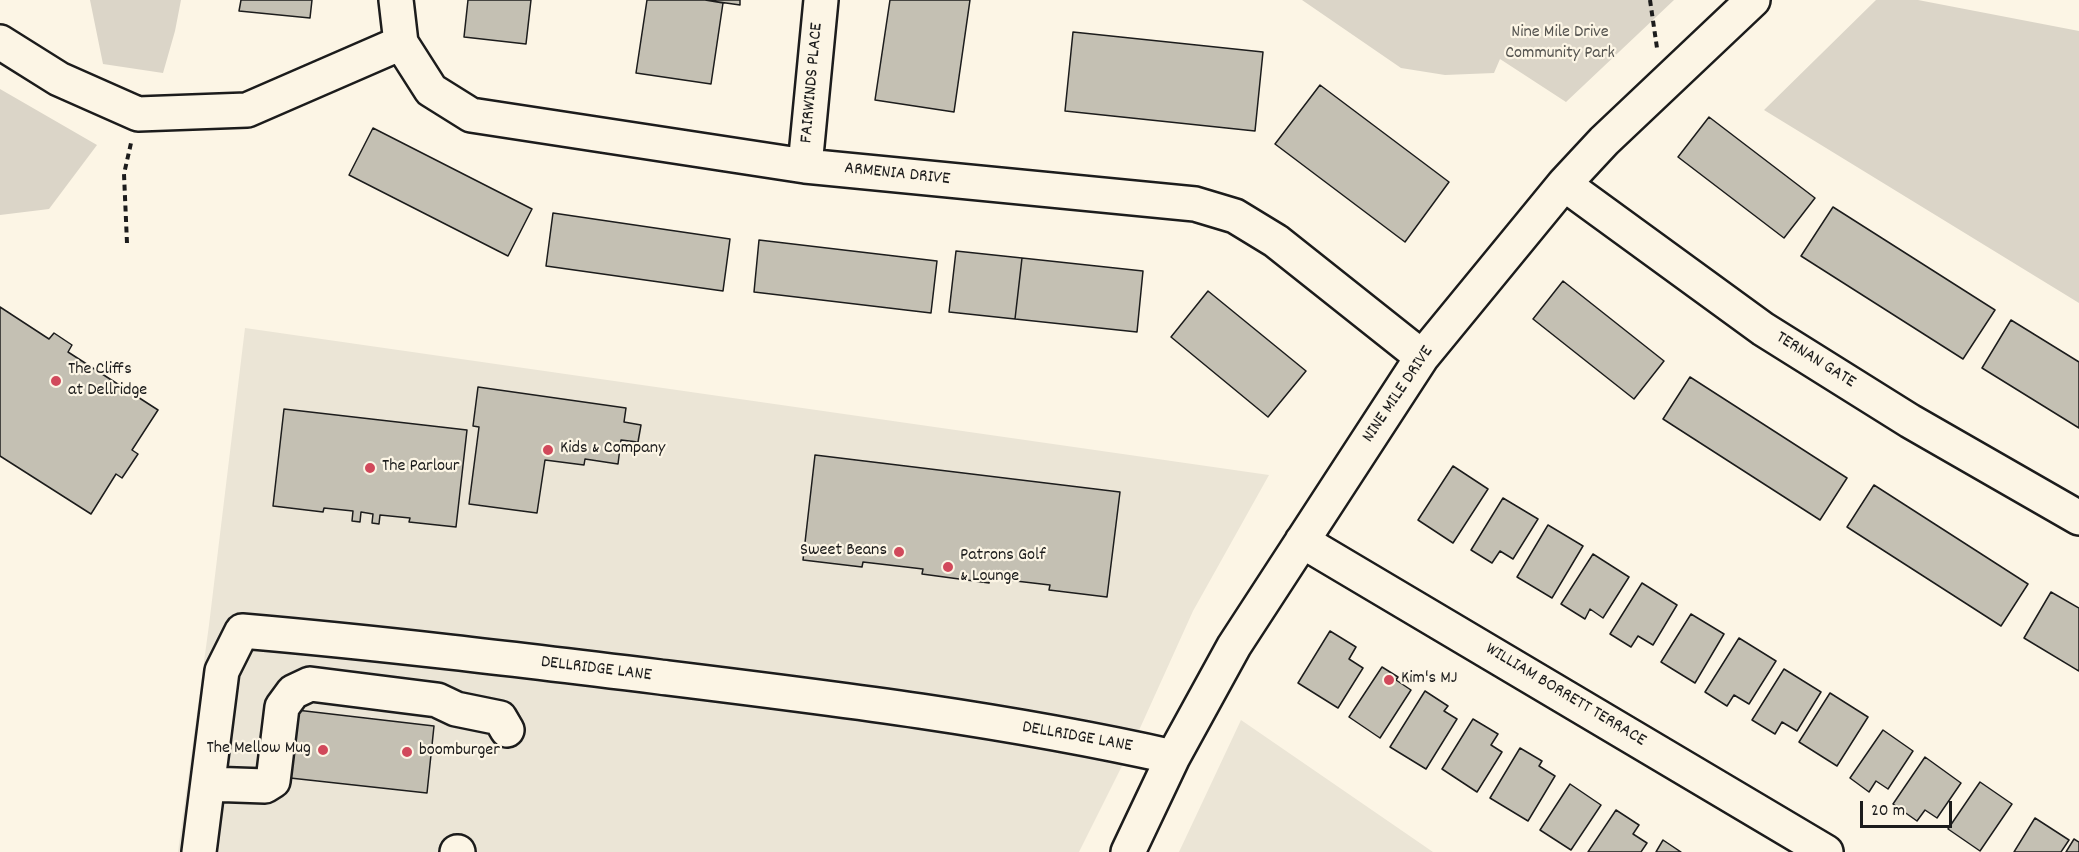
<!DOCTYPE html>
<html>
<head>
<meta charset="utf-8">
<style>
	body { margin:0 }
	#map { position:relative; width:2079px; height:852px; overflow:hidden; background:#fcf5e5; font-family:Dekko,sans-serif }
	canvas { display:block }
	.scale { position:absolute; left:1860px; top:801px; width:92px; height:27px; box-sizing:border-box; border:3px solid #1c1c1c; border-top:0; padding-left:8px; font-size:18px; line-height:21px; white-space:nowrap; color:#1c1c1c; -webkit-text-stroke:4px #fcf5e5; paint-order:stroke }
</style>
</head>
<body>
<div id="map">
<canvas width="2079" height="852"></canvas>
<div class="scale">20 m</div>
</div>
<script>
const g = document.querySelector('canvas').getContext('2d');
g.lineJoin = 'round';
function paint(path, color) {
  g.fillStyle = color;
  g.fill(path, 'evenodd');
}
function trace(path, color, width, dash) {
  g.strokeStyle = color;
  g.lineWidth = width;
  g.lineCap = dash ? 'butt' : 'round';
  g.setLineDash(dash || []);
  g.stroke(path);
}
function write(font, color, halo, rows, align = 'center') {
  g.font = font + ' Dekko,sans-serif';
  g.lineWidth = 4.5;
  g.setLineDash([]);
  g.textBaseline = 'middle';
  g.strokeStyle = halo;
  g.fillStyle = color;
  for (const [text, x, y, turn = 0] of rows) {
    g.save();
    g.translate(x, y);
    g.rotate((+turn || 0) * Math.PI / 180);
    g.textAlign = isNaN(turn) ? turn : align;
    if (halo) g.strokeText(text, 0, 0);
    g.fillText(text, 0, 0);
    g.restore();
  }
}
const built = new Path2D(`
	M245,328L1269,475L1193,611L1131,748L1079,852H178L209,625Z
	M1241,720L1433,852H1179Z`);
const green = new Path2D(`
	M90,0H181L175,31L163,73L103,64Z
	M1302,0H1674L1566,102L1500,59L1494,73L1445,75L1401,68Z
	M1876,0H1918L2079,31V303L1764,110Z
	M0,89L97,145L49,209L0,215Z`);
const building = new Path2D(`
	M241,0H312L310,18L239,11Z
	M468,0H531L526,44L464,37Z
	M647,0H705L723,3L711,84L636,73Z
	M705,0H740V5Z
	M890,0H970L954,112L875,100Z
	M1073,32L1263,52L1255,131L1065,111Z
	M1320,85L1449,182L1405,242L1275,144Z
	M1709,117L1815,198L1784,238L1678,157Z
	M373,128L532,209L508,256L349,175Z
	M1833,207L1995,310L1963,359L1801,256Z
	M553,213L730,239L723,291L546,266Z
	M759,240L937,261L931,313L754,292Z
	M956,251L1022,258L1015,319L949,312Z
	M1022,258L1143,271L1137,332L1015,319Z
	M1563,281L1664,361L1634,399L1533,319Z
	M1208,291L1306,371L1268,417L1171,337Z
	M0,307L49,339L54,333L72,345L68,352L158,410L132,450L138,454L122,478L116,474L91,514L0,456Z
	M2011,320L2079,362V428L1982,368Z
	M1690,377L1847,478L1820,520L1663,419Z
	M478,387L626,408L624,422L641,425L638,442L621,440L618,464L585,459L584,465L545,460L537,513L469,504L479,427L473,426Z
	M284,409L467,430L456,527L409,522L410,518L380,515L379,524L372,523L373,514L361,512L360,522L352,521L353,511L324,508L323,512L273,506Z
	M815,455L1120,492L1107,597L1049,590L1050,585L990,578L989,583L922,574L923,569L863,562L862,567L803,560Z
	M1453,466L1488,489L1453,543L1418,520Z
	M1874,485L2028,584L2001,626L1847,527Z
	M1503,498L1538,519L1513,559L1500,551L1492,563L1471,550Z
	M1548,525L1583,546L1552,598L1517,577Z
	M1593,554L1629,577L1603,618L1590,609L1585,619L1561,604Z
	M1642,583L1677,605L1653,645L1638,636L1631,647L1610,634Z
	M2051,592L2079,608V671L2024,638Z
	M1691,614L1724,634L1695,683L1661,662Z
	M1330,631L1356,647L1349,659L1363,668L1338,708L1298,683Z
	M1739,638L1776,661L1749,704L1734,695L1727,706L1705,692Z
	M1382,667L1398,677L1396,680L1411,690L1380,738L1349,717Z
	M1784,669L1821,692L1797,731L1782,722L1775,734L1752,720Z
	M1425,691L1448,706L1444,711L1457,719L1426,769L1390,747Z
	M1830,693L1868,717L1837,766L1799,742Z
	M288,709L434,726L427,793L281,777Z
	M1473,719L1498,734L1491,745L1502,752L1477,792L1442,769Z
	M1883,730L1913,751L1888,789L1876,781L1869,792L1850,778Z
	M1520,748L1542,761L1539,766L1555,776L1528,821L1490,798Z
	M1925,757L1961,783L1937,818L1925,810L1917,821L1893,804Z
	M1980,782L2012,804L1980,851L1948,829Z
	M1570,784L1601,805L1571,850L1540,830Z
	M1616,810L1639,825L1633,834L1647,843L1641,852H1588Z
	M2035,818L2069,840L2061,852H2014Z
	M2074,839L2079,842V852H2066Z
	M1663,840L1681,852H1656Z`);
const path = new Path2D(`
	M1650,0L1657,48
	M127,243L124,174L131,143`);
const minor = new Path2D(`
	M396,0L401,43L431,90L471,115L805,166L1195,204L1235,216L1276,241L1422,357
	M0,42L59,79L138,114L247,110L401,43
	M805,166L821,0
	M1564,184L1763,329L1910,421L2079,518
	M1302,541L1826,852
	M208,784L265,786L273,781L282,707L293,692L310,684L437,700L456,709L500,718L507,730
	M199,852L222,671L242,631C381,643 521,660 660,677C831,698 1004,719 1173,757
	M457,852H458
	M1128,852L1173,757L1234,646L1422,357L1564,184L1604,141L1753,0`);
const markers = [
	[56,381,6,"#d1495b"],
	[548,450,6,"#d1495b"],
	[370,468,6,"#d1495b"],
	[899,552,6,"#d1495b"],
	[948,567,6,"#d1495b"],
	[1389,680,6,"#d1495b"],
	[323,750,6,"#d1495b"],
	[407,752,6,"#d1495b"]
];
const parkNames = [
	["Nine Mile Drive",1560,34],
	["Community Park",1560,55]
];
const streetNames = [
	["FAIRWINDS PLACE",813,83,-85],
	["ARMENIA DRIVE",897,175,6],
	["TERNAN GATE",1815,361,32],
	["NINE MILE DRIVE",1399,395,-56],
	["DELLRIDGE LANE",596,670,7],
	["WILLIAM BORRETT TERRACE",1565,696,31],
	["DELLRIDGE LANE",1077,738,10]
];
const poiNames = [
	["The Cliffs",68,371],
	["at Dellridge",68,392],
	["Kids & Company",560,450],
	["The Parlour",382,468],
	["Sweet Beans",887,552,"right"],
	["Patrons Golf",960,557],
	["& Lounge",960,578],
	["Kim's MJ",1401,680],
	["The Mellow Mug",311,750,"right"],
	["boomburger",419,752]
];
paint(built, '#ebe5d6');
paint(green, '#dbd5c8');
paint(building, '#c4c0b3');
trace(building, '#1c1c1c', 1.5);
trace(minor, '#1c1c1c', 38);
trace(path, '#1c1c1c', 4, [6, 4.5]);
trace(minor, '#fcf5e5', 33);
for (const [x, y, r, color] of markers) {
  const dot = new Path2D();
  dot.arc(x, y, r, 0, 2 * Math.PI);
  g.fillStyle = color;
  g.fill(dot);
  trace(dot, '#fcf5e5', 2);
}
write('18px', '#555450', '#fcf5e5', parkNames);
write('18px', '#1c1c1c', '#fcf5e5', streetNames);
write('18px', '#1c1c1c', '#fcf5e5', poiNames, 'left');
</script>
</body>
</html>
